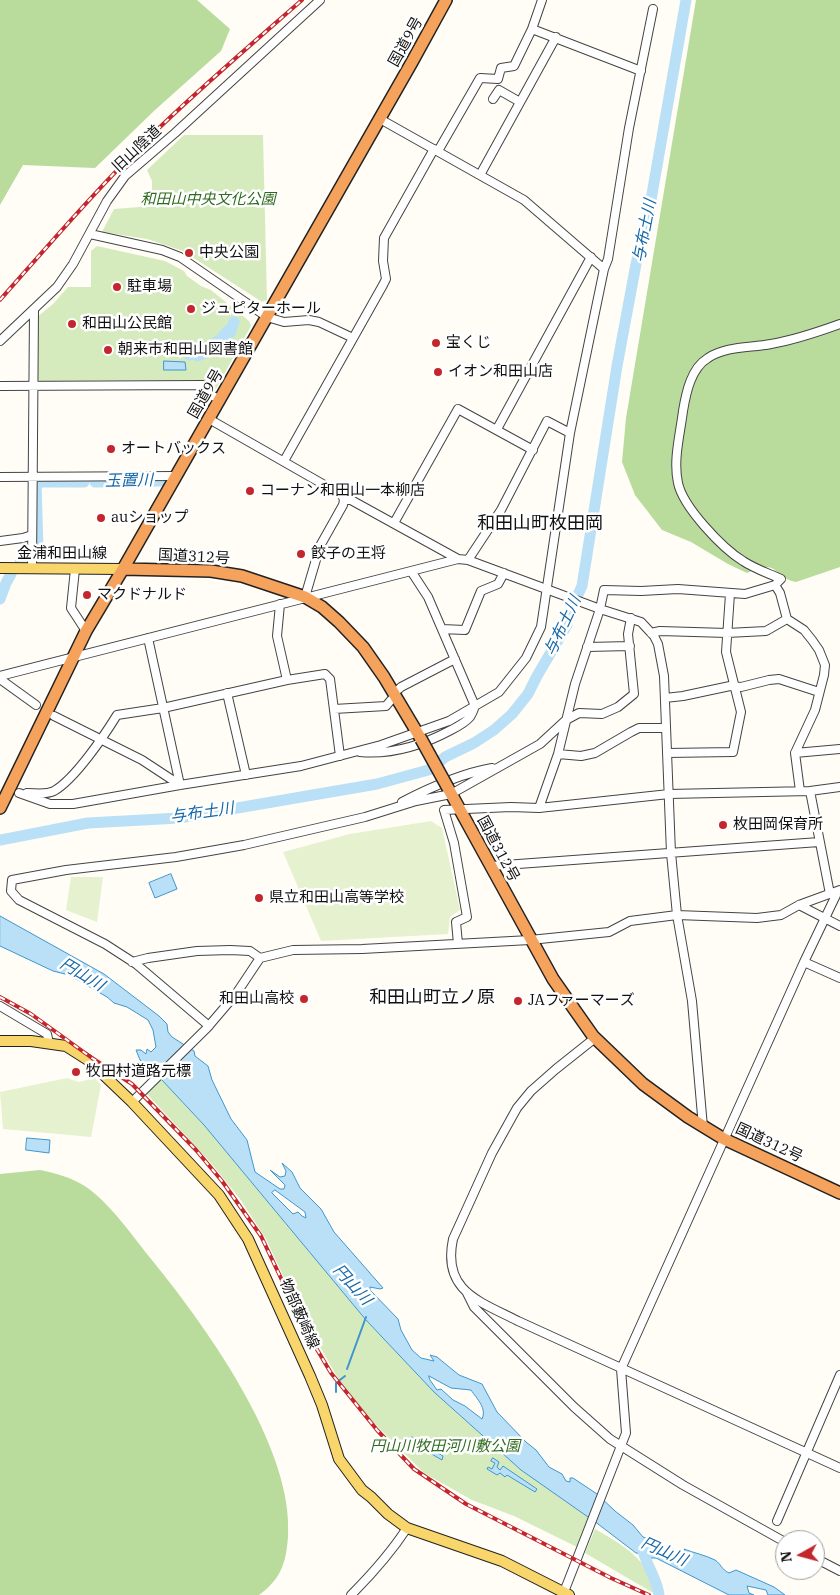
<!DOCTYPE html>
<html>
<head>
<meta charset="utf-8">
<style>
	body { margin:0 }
	#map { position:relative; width:840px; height:1595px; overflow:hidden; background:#fffdf5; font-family:"IBM Plex Serif",serif }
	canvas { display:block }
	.north { position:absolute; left:775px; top:1530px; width:50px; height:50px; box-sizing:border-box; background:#fff; border:1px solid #a0a0a0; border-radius:50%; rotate:263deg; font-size:14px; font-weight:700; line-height:20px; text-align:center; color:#111 }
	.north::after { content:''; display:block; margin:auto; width:18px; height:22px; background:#c4262e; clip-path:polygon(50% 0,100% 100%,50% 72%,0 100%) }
</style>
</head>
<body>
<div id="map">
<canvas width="840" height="1595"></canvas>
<div class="north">N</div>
</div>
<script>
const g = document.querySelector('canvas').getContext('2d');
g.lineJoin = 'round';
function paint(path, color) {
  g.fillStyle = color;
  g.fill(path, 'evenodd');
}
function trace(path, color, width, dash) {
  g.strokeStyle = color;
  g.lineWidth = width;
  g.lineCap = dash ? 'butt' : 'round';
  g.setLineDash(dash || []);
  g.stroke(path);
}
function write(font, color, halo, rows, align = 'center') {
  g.font = font + ' "IBM Plex Serif","Noto Sans JP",serif';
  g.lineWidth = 5;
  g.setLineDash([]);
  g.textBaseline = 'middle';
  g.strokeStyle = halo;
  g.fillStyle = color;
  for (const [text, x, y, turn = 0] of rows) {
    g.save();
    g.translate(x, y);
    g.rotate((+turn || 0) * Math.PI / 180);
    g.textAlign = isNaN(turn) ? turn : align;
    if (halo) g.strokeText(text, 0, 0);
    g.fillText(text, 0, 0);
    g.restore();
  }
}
const green = new Path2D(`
	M184,135H263L267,300L262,302L183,251L147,239L102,232L114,209L152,206V181L147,170Z
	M97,246L165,261L184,271L187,276L201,286L211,290L249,321L251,326L214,392L207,388V380L40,381L37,378L36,318L53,304L68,287H91V251Z
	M161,1079L204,1125L366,1320L434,1392L521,1470L591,1519L579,1548L514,1516L472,1500L424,1473L368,1417L340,1382L298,1308L266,1239L240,1199L211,1163L146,1093Z
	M595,1529C621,1544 652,1561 655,1594L585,1553Z`);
const forest = new Path2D(`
	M0,0H197L230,29L221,51L155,110L95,168L23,165L0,205Z
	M696,0H840V567L796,582C770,577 782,558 747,573L728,564L691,542L662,530L635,495L622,462L626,418Z
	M40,1170C55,1173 70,1177 83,1185C106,1199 130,1232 147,1254C202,1321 295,1447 288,1537C286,1563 281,1579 259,1595H0V1174Z`);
const pitch = new Path2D(`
	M431,821L442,828L460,910L450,917L448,934L321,941L283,852L350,834Z
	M71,877H103L97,922L66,910Z
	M67,1078L79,1082L95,1078L101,1085L91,1137L3,1129L0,1092Z`);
const water = new Path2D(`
	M164,361L185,362L186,370H164Z
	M171,874L177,889L155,898L149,883Z
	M0,916L104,974L159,1016L167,1024L168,1032L172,1037L194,1051L195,1056L208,1066L212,1080L231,1119L247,1140L255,1172L280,1189H284L285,1185L270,1170L280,1177L285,1176L286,1171L282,1163L292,1172L300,1188L321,1209L334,1232L383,1288L380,1289L370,1287V1290L398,1319L401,1330L412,1350L421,1358L434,1361L430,1355L437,1357L459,1375L482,1384L497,1412L526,1442L536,1450L549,1467L562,1474L566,1481L570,1482V1478H573L597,1494L615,1511L633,1525L643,1537L648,1539H656L660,1548L665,1550L671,1547C678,1551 681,1559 689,1558L684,1549C694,1553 705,1555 715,1560C721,1564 721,1569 729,1573L736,1570L774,1587L785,1595H768L766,1590L747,1586L749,1593L754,1595H729L656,1558H649L646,1554L636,1553L598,1524L521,1470L434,1392L366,1320L204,1125L161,1079L140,1060L136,1050H141L146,1054L147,1049L151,1052L156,1047L153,1030L148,1020L127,1007L114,1003L107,997L69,975L53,971L0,946ZM275,1190L305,1212L306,1218L302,1216L298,1212L293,1214L272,1193ZM429,1376L451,1388L471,1390C477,1399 487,1408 482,1419L465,1406L453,1400L441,1389L437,1390L430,1380Z
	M27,1138L50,1140L49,1153L26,1150Z
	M412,1437L443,1456L442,1460L409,1441Z
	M493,1458L499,1462L497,1467L500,1470L503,1466L537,1489L535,1492L507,1475L505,1477L500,1473L497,1475L487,1469L488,1467L492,1469L495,1463L491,1461Z`);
const stream = new Path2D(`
	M347,1369L366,1317
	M336,1392V1383L345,1376`);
const river = new Path2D(`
	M189,355L197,354L198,356L203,354V351L214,347L212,345L222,338L227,331L230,333L234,322
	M95,482L163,481
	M38,549L36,482H84
	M20,563L27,557
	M0,599L6,583L11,574
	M0,840L88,823L179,818L377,784L432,769L445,757L474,743L494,730L512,714L528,694L537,676L567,625L568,616L582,586L617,366L636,264L648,217L686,0
	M641,1543C644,1563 657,1577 659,1595`);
const minor = new Path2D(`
	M542,0L532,29L641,71
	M493,99L499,90L520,102
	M380,119L524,200L604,269
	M438,151L480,78L498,79L501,68L514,66L532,29
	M480,175L556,37
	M90,234L162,250L180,257L267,317L284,322L309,320L319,322L353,338
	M0,341L57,287L73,264L107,201L125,176L175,133L320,0
	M0,386L203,385L206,392L220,400
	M209,419L342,495L344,500L343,505L320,546L305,597
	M497,429L591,257
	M284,461L383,285L386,279L383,261L384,238L434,149
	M0,477L176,476
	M344,500H351L458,559
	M394,523L458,409L533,450
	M0,541L23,538L32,535
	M468,560L501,510L547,421L570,433
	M32,569L34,310
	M75,569L71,608L86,631
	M775,585L780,593L787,619L804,630L812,640L819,650L825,665L824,675L815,710L795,753L800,791
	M280,604L277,636L287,680
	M442,629L465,630L481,591L498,584L504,573
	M651,633L660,631L727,633L766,631L787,619
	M148,638L180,785
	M587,647L630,646
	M0,676L458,559L468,560L600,609L641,622L654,636L658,644L664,676L671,853L677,915L692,1001L703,1127
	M0,679L36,705
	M399,689L401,687L455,659
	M227,693L246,775
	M665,698L683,696L730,686L741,687L769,680L779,679L819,692
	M334,709L386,706L391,700
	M54,716L142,760L180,785
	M360,752C392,755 423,745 451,730C457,727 466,722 470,717C472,714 474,709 475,706L428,597L411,571
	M667,753L733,752L741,712L726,652L730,594
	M795,753L840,749
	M558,754L581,756L595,753L631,732L639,728H666
	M810,791L830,894
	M19,793L50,804H73L180,785L301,766L381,745L449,721L499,692L526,658L541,627L570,433L604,269L608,259L629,128L653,9
	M27,793C36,793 46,795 54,791C75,779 104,736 117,715L163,708L287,680L325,674L330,679L340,756
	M402,802C429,788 463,773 492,768
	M539,808L558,754L575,684L600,609L604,590L641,591L678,589L745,594L775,585L781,579C768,573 755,569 743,561C722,548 683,507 678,483C673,460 680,435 683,411C686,393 691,368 708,358C726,346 750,348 771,344C794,340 818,332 840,324
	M491,866L819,842
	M799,905L840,926
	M458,944L456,922L467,917L454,843L444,810L511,807L539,808L669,794L810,791L840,787
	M132,962L148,958L197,951L230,950L250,951L260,958
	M804,962L840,978
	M0,1006L47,1034L49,1043
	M209,1026L136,964L105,944L19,900L11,891L12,880L66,870L176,857L244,845L365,817L416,801L451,794L540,744L566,720L579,713L602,714L618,707L634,694L628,634L631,618
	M595,1038L556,1069L531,1091L517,1108L492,1153L453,1239C442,1291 479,1301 518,1321L840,1468
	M132,1102L207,1028L236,994L260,958L293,950L362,949L530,940L609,932L630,921L677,915L757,918L781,915L799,905L840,890
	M467,1293L474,1307L574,1407L610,1439L683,1485L785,1542
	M777,1521L840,1375
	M815,1558L840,1571
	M564,1592L626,1433L621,1369L804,962L838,891
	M351,1595C373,1573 390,1554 407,1528`);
const major = new Path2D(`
	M0,568L123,569
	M0,1041H31L66,1046L88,1060L132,1102L219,1195L248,1239L310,1376L322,1405L339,1459L362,1490L371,1497L388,1514L407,1528L502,1561L569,1595`);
const highway = new Path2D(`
	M123,569L211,571L242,576L305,597L322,607L339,622L363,647L384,677L421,739
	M448,788L553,979L593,1036L643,1084L688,1117L724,1139L840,1193
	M0,808L86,631L123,569L412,62L446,0`);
const rail = new Path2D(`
	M0,300C52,241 104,181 160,127C206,83 254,42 302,0
	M0,997L31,1014L92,1058L132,1084L196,1150L222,1181L261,1236L306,1331L331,1373L377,1430L414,1469L466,1504L611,1578L649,1595`);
const highwayBridge = new Path2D(`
	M421,739L448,788`);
const markers = [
	[189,253,5,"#c4262e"],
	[117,287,5,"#c4262e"],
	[191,309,5,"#c4262e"],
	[72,324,5,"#c4262e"],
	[436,343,5,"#c4262e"],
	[108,350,5,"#c4262e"],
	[438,372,5,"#c4262e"],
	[111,449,5,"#c4262e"],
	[250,491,5,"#c4262e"],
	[101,518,5,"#c4262e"],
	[301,554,5,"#c4262e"],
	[87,595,5,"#c4262e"],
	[723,825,5,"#c4262e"],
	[259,898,5,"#c4262e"],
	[304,999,5,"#c4262e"],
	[518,1001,5,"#c4262e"],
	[76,1072,5,"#c4262e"]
];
const streetNames = [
	["国道9号",406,42,-61],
	["旧山陰道",137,149,-43],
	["国道9号",206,394,-60],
	["金浦和田山線",62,554],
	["国道312号",194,557,3],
	["国道312号",498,849,62],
	["国道312号",769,1143,25],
	["物部藪崎線",299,1314,66]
];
const parkNames = [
	["和田山中央文化公園",208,200],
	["円山川牧田河川敷公園",445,1447]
];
const poiNames = [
	["中央公園",199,253],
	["駐車場",127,287],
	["ジュピターホール",201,309],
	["和田山公民館",82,324],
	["宝くじ",446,343],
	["朝来市和田山図書館",118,350],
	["イオン和田山店",448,372],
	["オートバックス",121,449],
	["コーナン和田山一本柳店",260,491],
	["auショップ",111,518],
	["餃子の王将",311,554],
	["マクドナルド",97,595],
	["枚田岡保育所",733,825],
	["県立和田山高等学校",269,898],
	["和田山高校",294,999,"right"],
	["JAファーマーズ",528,1001],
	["牧田村道路元標",86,1072]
];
const waterNames = [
	["与布土川",645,231,-79],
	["玉置川",129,481,-1],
	["与布土川",563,626,-65],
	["与布土川",202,813,-8],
	["円山川",82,975,31],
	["円山川",352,1285,48],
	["円山川",664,1552,24]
];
const quarterNames = [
	["和田山町枚田岡",540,524],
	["和田山町立ノ原",432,998]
];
paint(green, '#d5ebbd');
paint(forest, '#b9dc9c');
paint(pitch, '#e6f2cf');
paint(water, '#b9e0f7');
trace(water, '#3f96cf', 1);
trace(stream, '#3f96cf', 2);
trace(river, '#b9e0f7', 11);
trace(minor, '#444', 10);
trace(major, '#222', 12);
trace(highway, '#222', 14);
trace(minor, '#fff', 8);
trace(major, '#f9d66b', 10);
trace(highway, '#f5a25d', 11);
trace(rail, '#c4262e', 4);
trace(rail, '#fff', 2, [5.5]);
trace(highwayBridge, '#222', 14, []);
trace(highwayBridge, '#f5a25d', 11);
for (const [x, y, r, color] of markers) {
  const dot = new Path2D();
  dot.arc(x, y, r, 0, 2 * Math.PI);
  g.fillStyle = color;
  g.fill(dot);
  trace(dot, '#fff', 2);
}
write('15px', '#111', '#fff', streetNames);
write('italic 15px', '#2f6b1f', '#fff', parkNames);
write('15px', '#111', '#fff', poiNames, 'left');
write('italic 16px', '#1768a6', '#fff', waterNames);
write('18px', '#111', '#fff', quarterNames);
</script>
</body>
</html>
